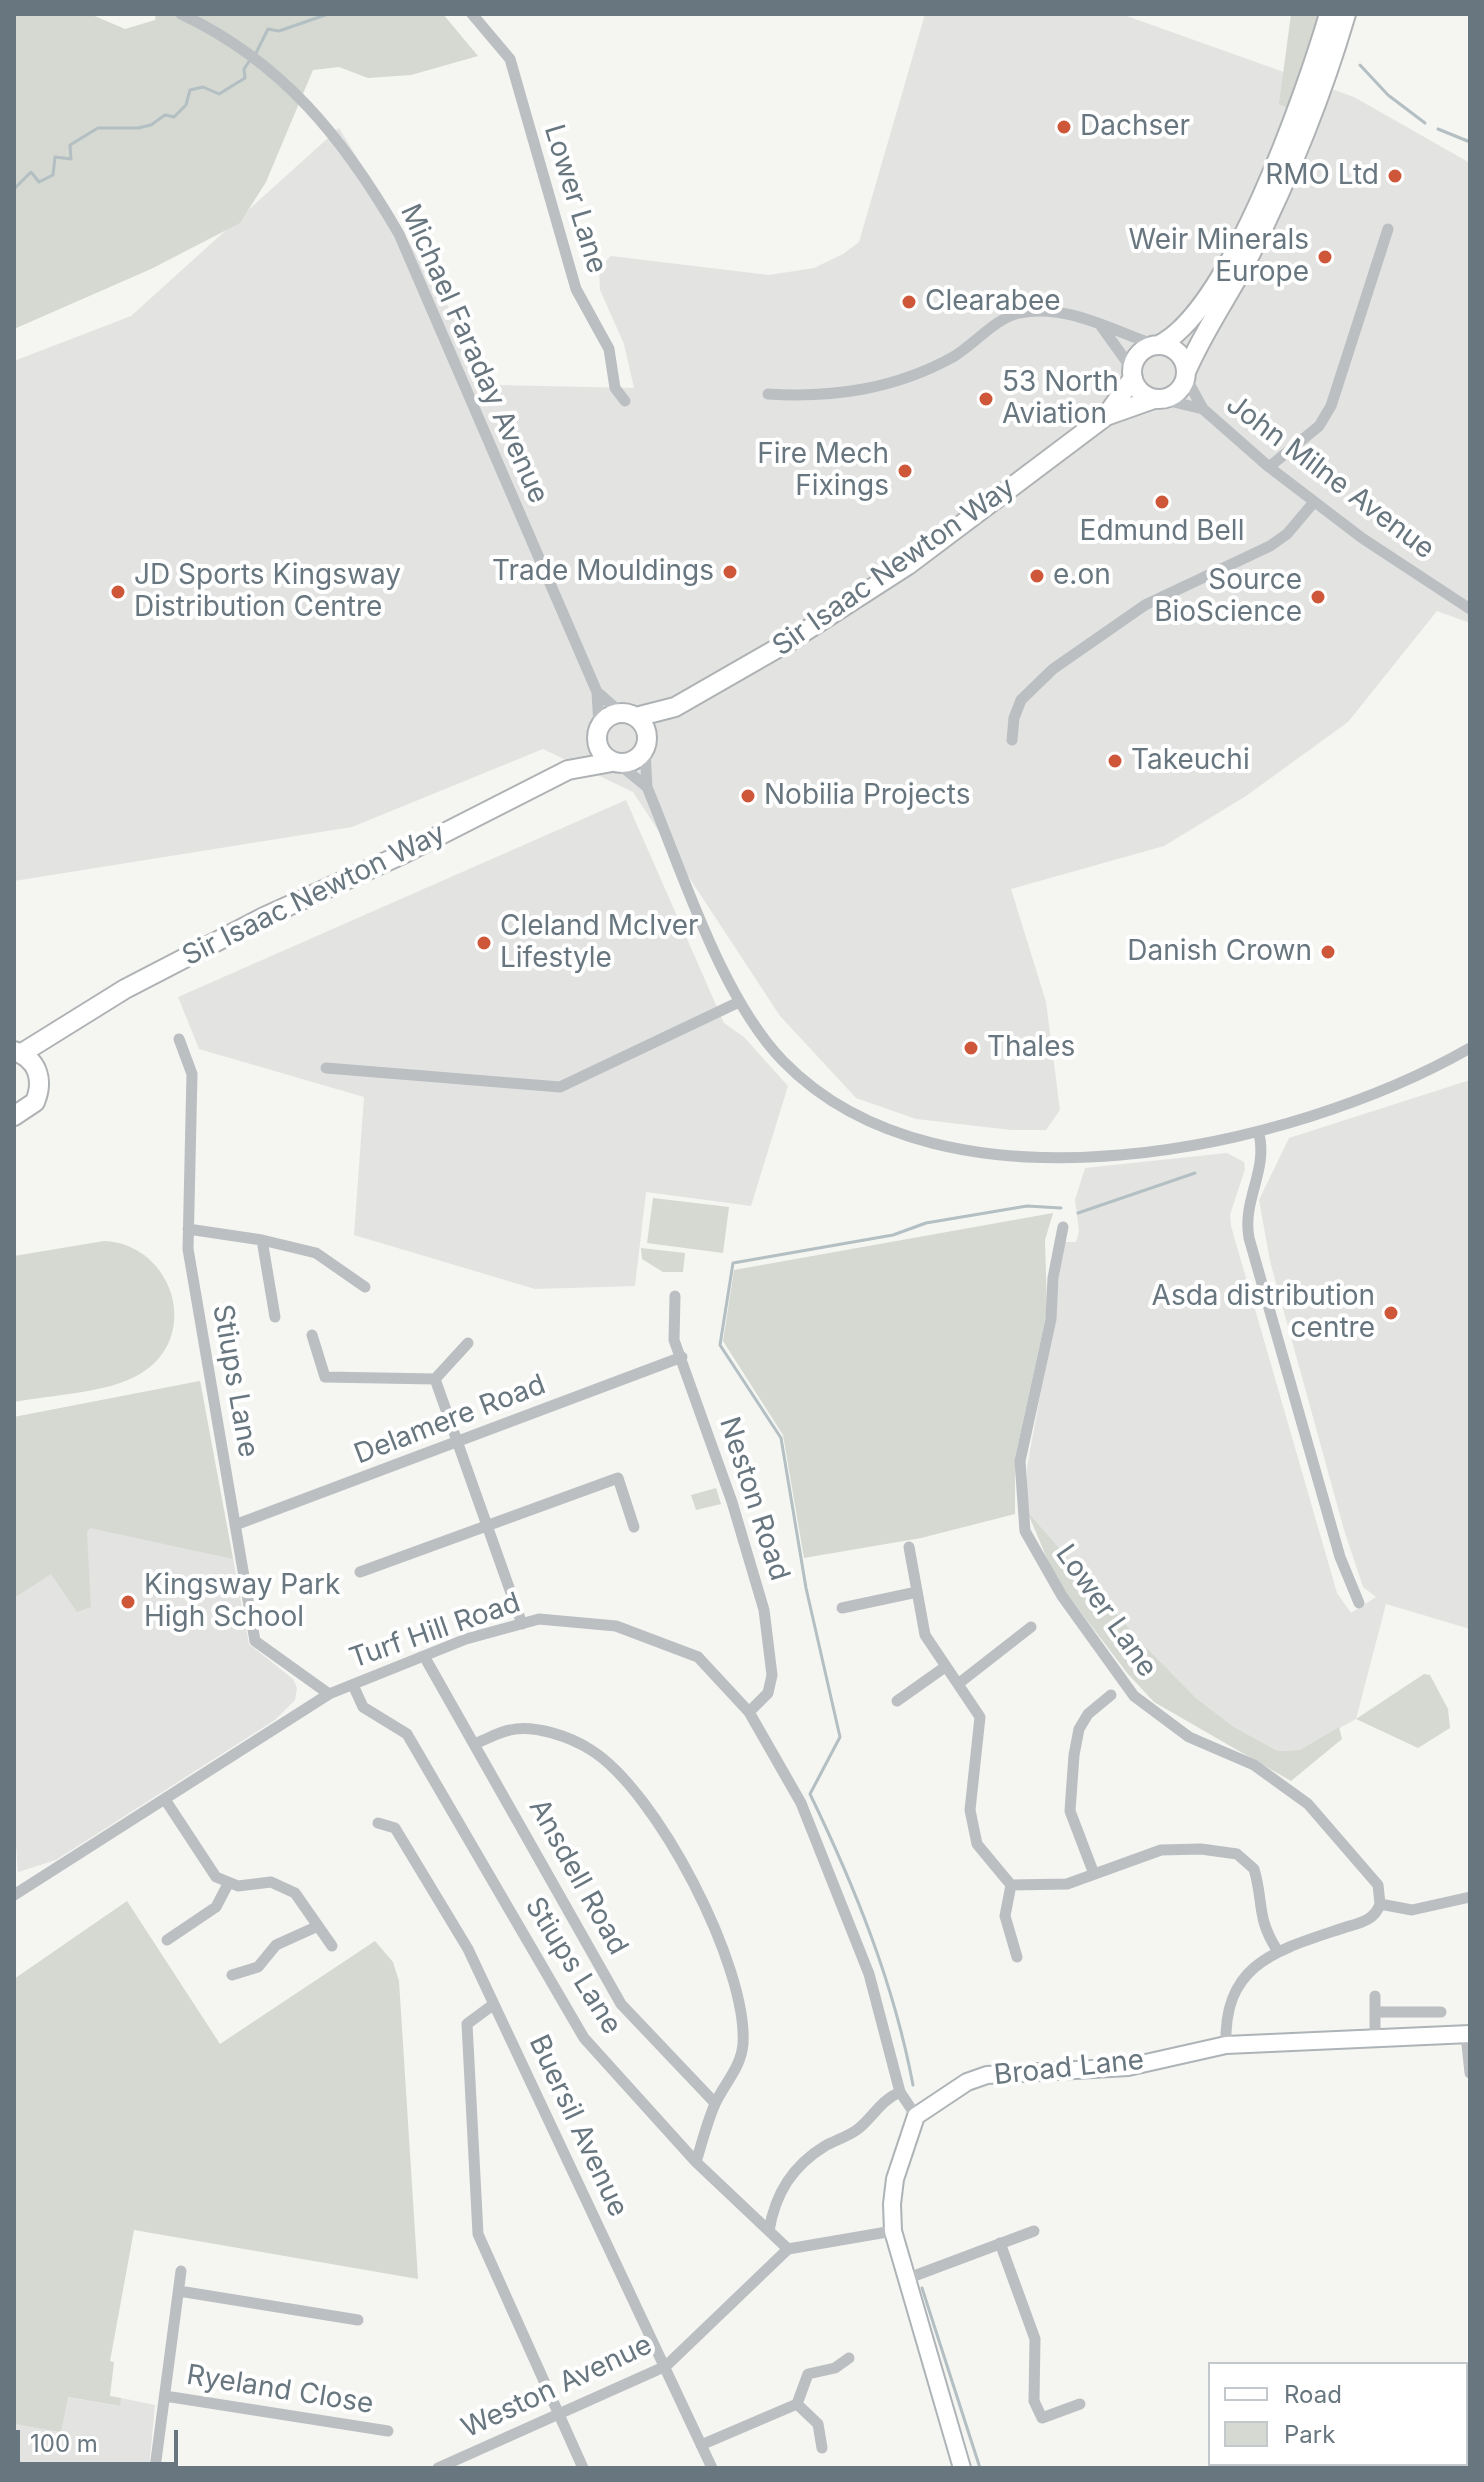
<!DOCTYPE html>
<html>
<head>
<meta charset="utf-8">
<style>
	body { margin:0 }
	#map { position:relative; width:1484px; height:2482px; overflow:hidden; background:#f5f5f2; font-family:Inter,sans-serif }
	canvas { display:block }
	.frame { position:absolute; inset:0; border:16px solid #68767f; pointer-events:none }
	.legend { position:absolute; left:1208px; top:2362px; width:260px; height:104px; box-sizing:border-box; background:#fff; border:2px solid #c3c8cc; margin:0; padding:10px 14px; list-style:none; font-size:24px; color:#68767f }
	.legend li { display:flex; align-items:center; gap:16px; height:40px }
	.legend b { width:40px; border:2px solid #c3c8cc }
	.scale { position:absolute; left:16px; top:2430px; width:162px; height:36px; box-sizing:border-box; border:4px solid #68767f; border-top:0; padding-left:10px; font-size:24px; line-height:28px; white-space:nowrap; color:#68767f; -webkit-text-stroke:6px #fff; paint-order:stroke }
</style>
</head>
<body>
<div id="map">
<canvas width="1484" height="2482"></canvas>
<div class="frame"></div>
<ul class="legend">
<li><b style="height:10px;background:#fff"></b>Road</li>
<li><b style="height:22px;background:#d5d9d2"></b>Park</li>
</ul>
<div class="scale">100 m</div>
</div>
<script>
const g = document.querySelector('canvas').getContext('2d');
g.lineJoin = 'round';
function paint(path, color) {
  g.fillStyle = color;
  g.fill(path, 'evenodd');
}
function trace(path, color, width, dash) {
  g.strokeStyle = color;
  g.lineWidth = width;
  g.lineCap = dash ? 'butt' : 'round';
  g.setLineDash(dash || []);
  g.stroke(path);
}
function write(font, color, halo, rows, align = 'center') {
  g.font = font + ' Inter,sans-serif';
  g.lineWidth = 8;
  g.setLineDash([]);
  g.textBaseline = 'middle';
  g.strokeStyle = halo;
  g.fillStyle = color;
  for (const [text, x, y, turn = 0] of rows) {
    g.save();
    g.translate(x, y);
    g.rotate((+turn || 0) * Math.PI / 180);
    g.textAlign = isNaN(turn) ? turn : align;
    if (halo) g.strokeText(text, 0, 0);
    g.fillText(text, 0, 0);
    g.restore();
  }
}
const built = new Path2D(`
	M925,14H1121L1354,97L1470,163V623L1437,611L1348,722L1246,796L1164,846L1011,889L1046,1002L1060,1110L1046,1130H1011L916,1119L856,1098L780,1016L633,792L543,749L352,827L14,881V361L131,316L339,128L496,385L634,388L624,344L600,290L599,268L611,256L769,275L814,268L843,254L859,242Z
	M626,800L724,1023L744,1037L788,1086L751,1206L646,1192L635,1286L535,1289L354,1235L364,1097L199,1049L178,997Z
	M1470,1080V1629L1386,1604L1356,1719L1300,1750L1278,1751L1234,1727L1196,1698L1140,1641L1027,1511V1467L1053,1325L1063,1242H1076L1079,1231L1075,1200L1085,1168L1227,1153L1244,1162L1245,1169L1230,1215L1231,1226L1337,1593L1351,1613L1376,1597L1363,1587L1344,1530L1270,1261L1259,1200L1289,1138Z
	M200,1381L249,1644L293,1679L297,1688L295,1700L275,1720L56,1860L18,1872L14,1817V1417Z
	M67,2397L119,2406L121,2398L155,2405L149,2468H14V2424L60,2431Z`);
const green = new Path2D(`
	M14,14H90L125,29L155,20L156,14H443L478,56L411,75L368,78L339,67L313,70L266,182L240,223L151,269L14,329Z
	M1291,14H1320L1289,109L1279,104Z
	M653,1198L729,1207L723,1253L647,1243Z
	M1053,1213L1045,1240L1047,1311L1015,1458V1514L921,1538L804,1558L783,1435L723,1341L734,1270Z
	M104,1241C173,1244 203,1337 140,1374C109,1393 51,1395 14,1402V1256Z
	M641,1248L685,1253L683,1272H663L642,1259Z
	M200,1381L233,1559L90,1528L87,1532L91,1607L77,1612L51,1574L14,1598V1417Z
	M716,1488L721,1504L696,1510L691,1495Z
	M1027,1511L1140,1641L1196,1698L1234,1727L1278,1751L1300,1750L1339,1727L1342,1739L1291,1781L1154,1702L1128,1674L1056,1580Z
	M1424,1674L1430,1675L1448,1709L1450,1728L1418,1748L1356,1719Z
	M127,1901L220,2044L375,1941L393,1962L399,1981L418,2279L134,2230L110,2361L114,2362L110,2396L121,2398L120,2406L68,2397L61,2432L14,2424V1979Z`);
const stream = new Path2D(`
	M255,55L268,29L279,31L328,14
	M1360,65L1388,95L1425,123
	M1438,129L1470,142
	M14,189L31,172L39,182L53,175L55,157L71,159L70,145L98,128H138L151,125L165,115L174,117L186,105L190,90L203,87L219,94L245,78L244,69L250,60
	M1078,1213L1195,1173
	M913,2085C894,1984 855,1887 810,1794L840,1737L806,1588L781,1438L720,1345L733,1263L893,1235L926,1223L1027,1206L1061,1208
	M922,2288L980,2468`);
const minor = new Path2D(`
	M181,14C283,62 344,139 399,234L597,692L599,727
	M472,14L510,59L576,289L609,349L615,388L625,401
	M1101,326L1132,369
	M1186,378L1203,409L1269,467L1362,538L1470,609
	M768,394C834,398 895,389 953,357C975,344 994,319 1019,313C1066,303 1113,331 1155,345
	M1161,399L1203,409
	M1269,467L1319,426L1331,406L1388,229
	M597,692L621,713
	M1012,740L1014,718L1021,700L1053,669L1145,605L1270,546L1287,534L1314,502
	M645,750L647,787C682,871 721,997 783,1061C944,1227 1292,1150 1470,1048
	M619,764L647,787
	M179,1039L192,1074L188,1249L255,1641L329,1694
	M326,1068L560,1087L739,1002
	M1259,1134C1268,1171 1242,1200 1249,1238L1340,1557L1359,1603
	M1063,1227L1053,1278L1051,1319L1020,1461L1025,1531L1062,1596L1134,1696L1189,1737L1254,1765L1308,1804L1378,1885L1380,1904
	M188,1229L262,1240L316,1253L365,1287
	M262,1240L275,1317
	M675,1296L674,1340L732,1502L764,1610L772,1675L768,1693L749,1712
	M312,1335L325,1377L435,1379L468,1343
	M435,1379L522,1624
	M235,1525L682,1357
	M909,1547L925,1635L980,1717L970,1810L977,1844L1011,1885L1067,1884L1161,1850L1201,1849L1237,1854L1254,1869C1264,1903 1256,1917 1277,1950
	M360,1572L618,1478L634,1527
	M842,1608L917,1592
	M424,1656L621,2004L715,2103
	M958,1684L1031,1627
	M353,1685L363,1707L407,1734L584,2038L696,2162L788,2249
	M897,1701L945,1667
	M476,1743C487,1739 499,1732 510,1730C534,1724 571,1737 591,1750C657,1791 748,1967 743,2044C741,2068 724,2084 715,2104C707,2122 702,2143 696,2162
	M166,1801L216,1877L238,1886L271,1882L295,1893L332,1946
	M378,1823L395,1828L468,1949L712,2468
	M1094,1874L1070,1811L1074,1755L1079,1729L1088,1714L1111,1695
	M1011,1885L1005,1916L1017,1957
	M14,1895L329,1694L466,1639L539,1619L616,1626L698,1657L749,1712L801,1803L869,1974L900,2092L916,2116
	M167,1940L216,1907L228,1884
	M232,1975L258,1967L276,1945L318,1926
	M494,2004L467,2024L478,2234L583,2468
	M1375,2012H1441
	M1466,2035L1470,2073
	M1375,2040V1996
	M1226,2045C1223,1962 1278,1950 1346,1927C1360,1923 1375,1920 1380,1904L1412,1910L1470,1897
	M769,2231C775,2194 792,2166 825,2146C836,2140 849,2136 858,2129C874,2116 880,2101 900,2092
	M1000,2243L1035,2339L1034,2401L1042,2418L1080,2404
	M906,2279L1034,2231
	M179,2291L358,2320
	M165,2396L388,2431
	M797,2404L818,2424L822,2448
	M701,2445L797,2404L808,2374L835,2368L849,2358
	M155,2468L181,2271
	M438,2468L666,2366L788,2249L893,2231`);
const secondary = new Path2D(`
	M962,2468L893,2231L892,2204L895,2179L916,2116L967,2082L987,2075L1128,2067L1226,2045L1470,2034`);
const trunk = new Path2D(`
	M1159,345C1231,309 1306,92 1329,14
	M1132 372a27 27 0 1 1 54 0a27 27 0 1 1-54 0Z
	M1186,372C1204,330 1230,294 1251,253C1289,177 1322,96 1346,14
	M1106,416L1154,399
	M597 738a25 25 0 1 1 50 0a25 25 0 1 1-50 0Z
	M636,717L675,707L790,641L908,565L1106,416L1133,378
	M14,1051C38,1059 44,1080 35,1102L14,1116
	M22,1053L125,989L264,917L403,854L568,770L612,762`);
const markers = [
	[1064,127,8,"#ce5639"],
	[1395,176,8,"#ce5639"],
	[1325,257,8,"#ce5639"],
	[909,302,8,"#ce5639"],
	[986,399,8,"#ce5639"],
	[905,471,8,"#ce5639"],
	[1162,502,8,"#ce5639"],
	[730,572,8,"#ce5639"],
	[1037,576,8,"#ce5639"],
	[118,592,8,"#ce5639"],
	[1318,597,8,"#ce5639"],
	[1115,761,8,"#ce5639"],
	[748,796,8,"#ce5639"],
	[484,943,8,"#ce5639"],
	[1328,952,8,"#ce5639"],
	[971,1048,8,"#ce5639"],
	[1391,1313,8,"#ce5639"],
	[128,1602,8,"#ce5639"]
];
const poiNames = [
	["Dachser",1080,127],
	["RMO Ltd",1379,176,"right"],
	["Weir Minerals",1309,241,"right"],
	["Europe",1309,273,"right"],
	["Clearabee",925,302],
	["53 North",1002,383],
	["Aviation",1002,415],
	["Fire Mech",889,455,"right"],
	["Fixings",889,487,"right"],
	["Edmund Bell",1162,532,"center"],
	["Trade Mouldings",714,572,"right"],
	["JD Sports Kingsway",134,576],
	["Distribution Centre",134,608],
	["e.on",1053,576],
	["Source",1302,581,"right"],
	["BioScience",1302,613,"right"],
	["Takeuchi",1131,761],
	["Nobilia Projects",764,796],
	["Cleland McIver",500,927],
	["Lifestyle",500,959],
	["Danish Crown",1312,952,"right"],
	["Thales",987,1048],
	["Asda distribution",1375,1297,"right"],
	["centre",1375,1329,"right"],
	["Kingsway Park",144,1586],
	["High School",144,1618]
];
const streetNames = [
	["Lower Lane",575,199,73],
	["Michael Faraday Avenue",474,354,66],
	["John Milne Avenue",1330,477,37],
	["Sir Isaac Newton Way",894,567,-35],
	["Sir Isaac Newton Way",314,895,-26],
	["Stiups Lane",235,1381,80],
	["Delamere Road",450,1420,-21],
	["Neston Road",754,1499,72],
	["Lower Lane",1106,1611,55],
	["Turf Hill Road",435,1631,-19],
	["Ansdell Road",578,1877,61],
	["Stiups Lane",573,1966,58],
	["Broad Lane",1069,2068,-6],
	["Buersil Avenue",578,2126,65],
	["Weston Avenue",557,2387,-25],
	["Ryeland Close",280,2390,9]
];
paint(built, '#e3e4e2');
paint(green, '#d5d9d2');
trace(stream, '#b3bfc2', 3);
trace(secondary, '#adb3b6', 20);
trace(trunk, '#afb2b5', 22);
trace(minor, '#bbbfc2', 11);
trace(secondary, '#fff', 16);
trace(trunk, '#fff', 18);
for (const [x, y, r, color] of markers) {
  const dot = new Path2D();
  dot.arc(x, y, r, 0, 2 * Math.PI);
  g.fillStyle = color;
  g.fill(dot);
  trace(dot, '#fff', 3);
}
write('28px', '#68767f', '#fff', poiNames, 'left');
write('28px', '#68767f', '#fff', streetNames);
</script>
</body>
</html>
